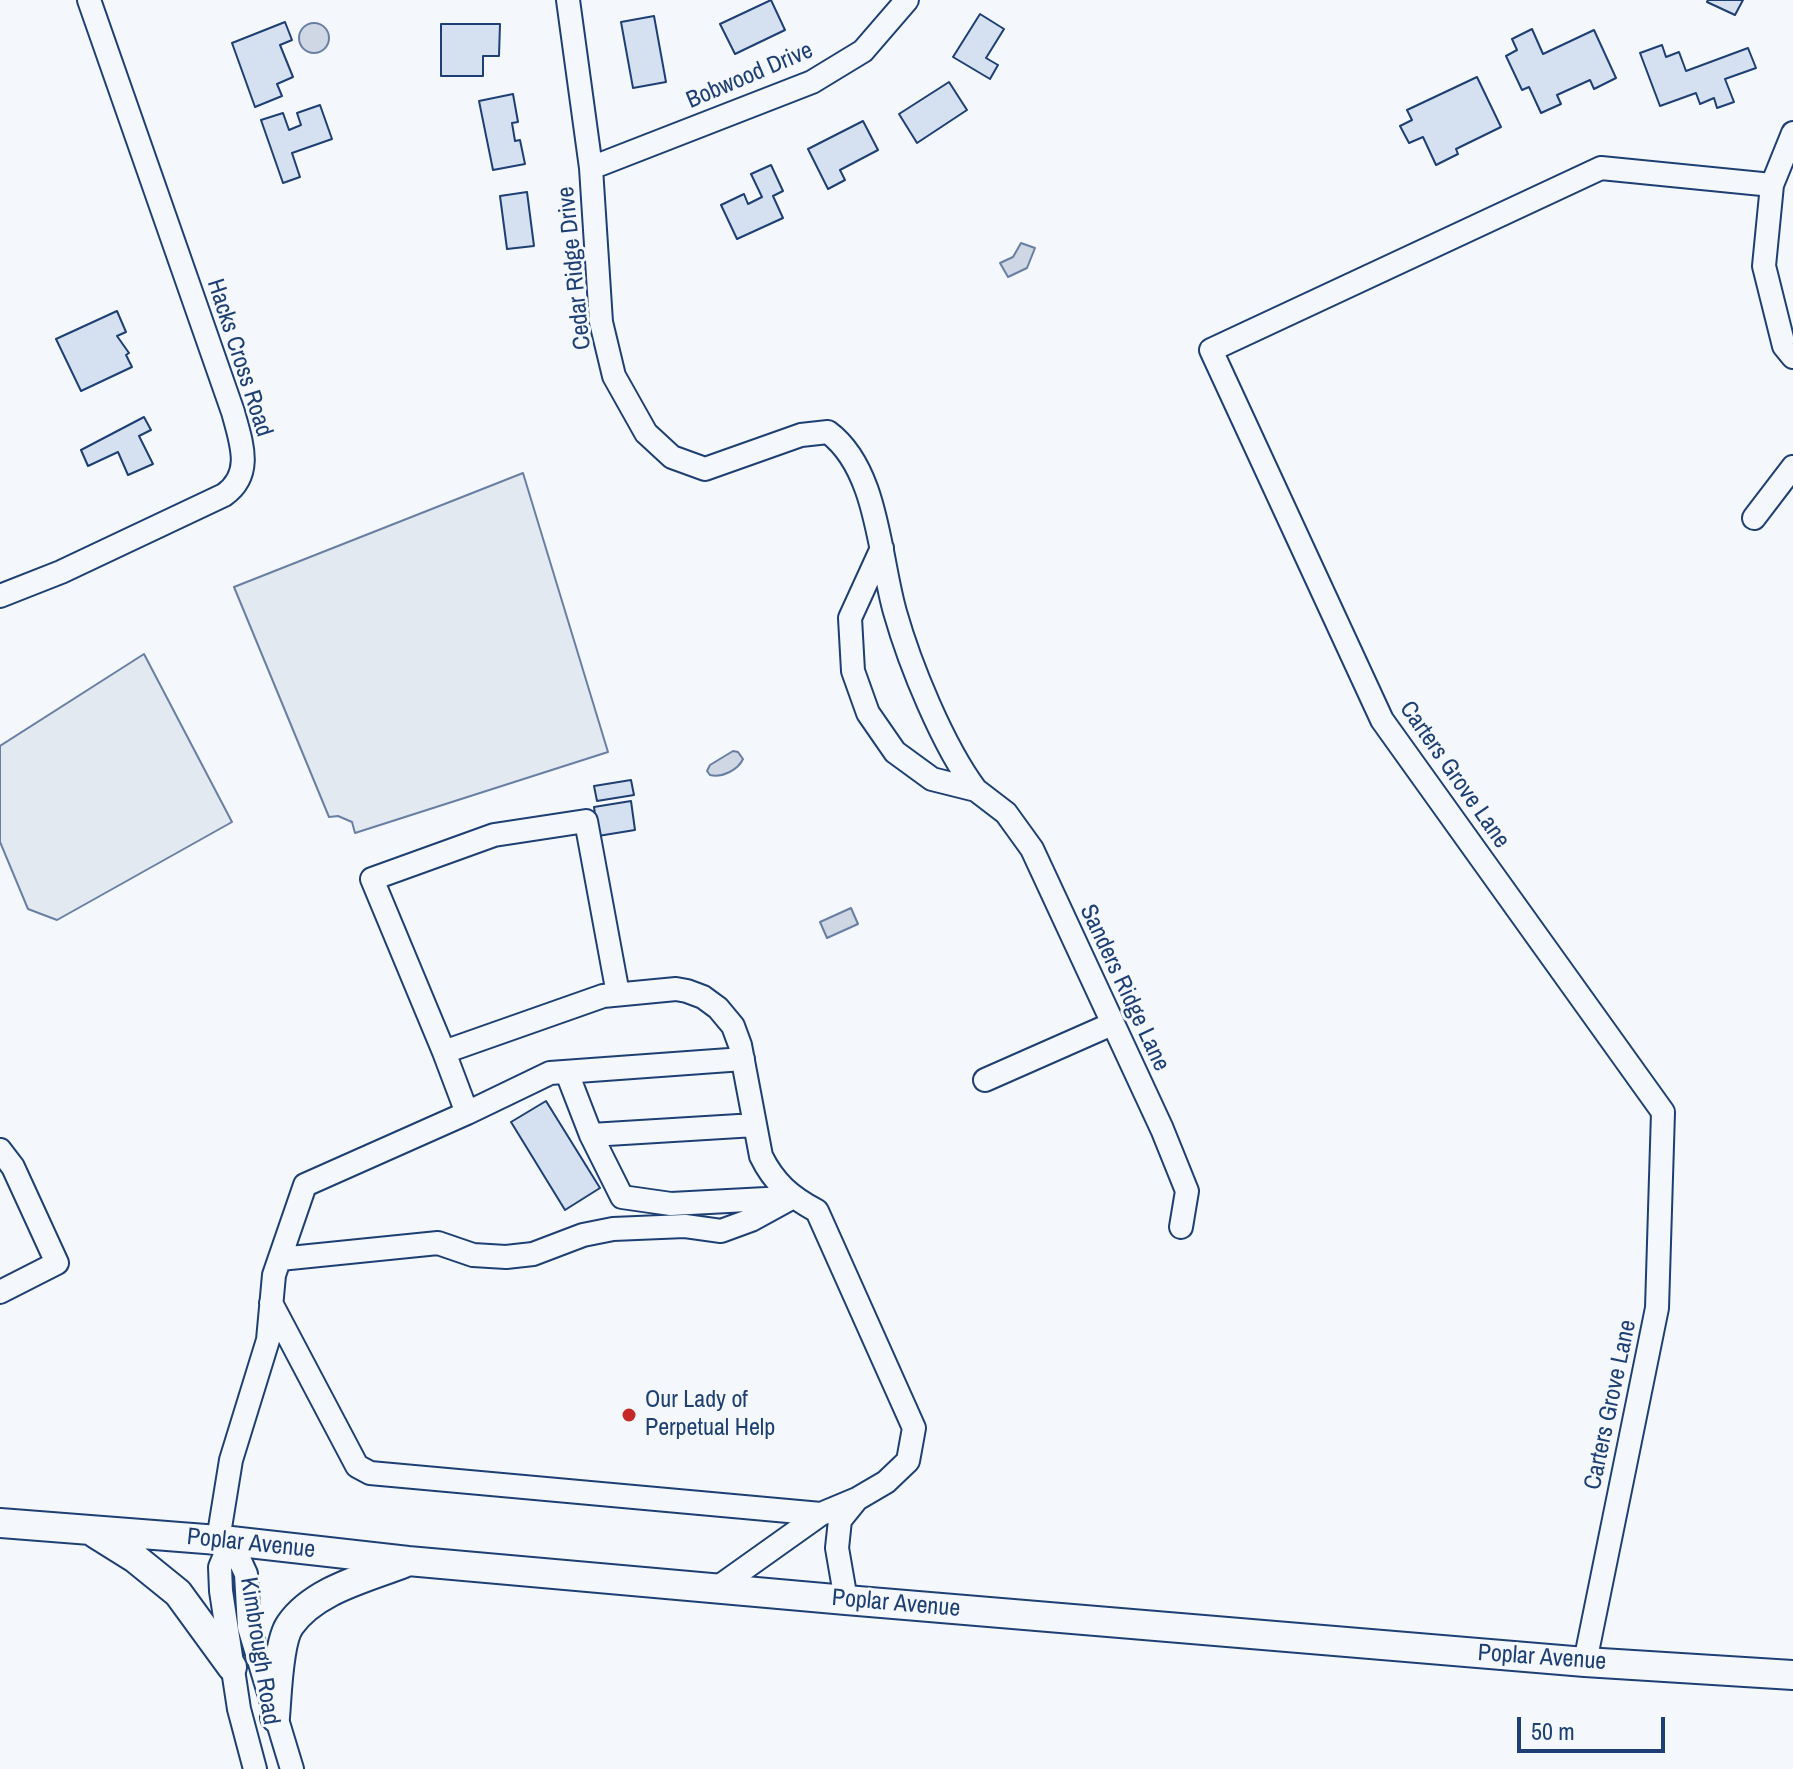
<!DOCTYPE html>
<html>
<head>
<meta charset="utf-8">
<style>
	body { margin:0 }
	#map { position:relative; width:1793px; height:1769px; overflow:hidden; background:#f4f7fb; font-family:"Archivo Narrow",sans-serif }
	canvas { display:block }
	.scale { position:absolute; left:1517px; top:1717px; width:148px; height:36px; box-sizing:border-box; border:4px solid #1d3f73; border-top:0; padding-left:10px; font-size:24px; line-height:28px; white-space:nowrap; color:#1d3f73; -webkit-text-stroke:6px #f4f7fb; paint-order:stroke }
</style>
</head>
<body>
<div id="map">
<canvas width="1793" height="1769"></canvas>
<div class="scale">50 m</div>
</div>
<script>
const g = document.querySelector('canvas').getContext('2d');
g.lineJoin = 'round';
function paint(path, color) {
  g.fillStyle = color;
  g.fill(path, 'evenodd');
}
function trace(path, color, width, dash) {
  g.strokeStyle = color;
  g.lineWidth = width;
  g.lineCap = dash ? 'butt' : 'round';
  g.setLineDash(dash || []);
  g.stroke(path);
}
function write(font, color, halo, rows, align = 'center') {
  g.font = font + ' "Archivo Narrow",sans-serif';
  g.lineWidth = 6;
  g.setLineDash([]);
  g.textBaseline = 'middle';
  g.strokeStyle = halo;
  g.fillStyle = color;
  for (const [text, x, y, turn = 0] of rows) {
    g.save();
    g.translate(x, y);
    g.rotate((+turn || 0) * Math.PI / 180);
    g.textAlign = isNaN(turn) ? turn : align;
    if (halo) g.strokeText(text, 0, 0);
    g.fillText(text, 0, 0);
    g.restore();
  }
}
const green = new Path2D(`
	M523,473L608,752L355,833L352,822L338,816L329,817L234,587Z
	M144,654L232,822L57,920L28,909L0,842V746Z`);
const water = new Path2D(`
	M299 38a15 15 0 1 1 30 0a15 15 0 1 1-30 0Z
	M1021,243L1035,248L1027,268L1008,277L1000,263L1013,257Z
	M733,751L738,752L743,759C738,770 722,778 710,775L707,771L710,765Z
	M851,908L858,924L827,938L820,922Z`);
const building = new Path2D(`
	M771,0L785,30L735,54L720,24Z
	M1708,0H1743L1735,15L1707,2Z
	M980,14L1004,29L986,58L998,65L990,79L953,57Z
	M654,16L666,82L633,88L621,22Z
	M285,22L292,40L280,45L293,77L277,84L282,96L255,107L232,43Z
	M441,24H500L499,56H483V76H441Z
	M1532,29L1543,54L1594,30L1616,78L1594,89L1590,80L1557,95L1561,104L1541,113L1529,87L1522,90L1506,56L1517,50L1512,39Z
	M1662,45L1666,57L1679,52L1686,71L1748,48L1756,68L1725,79L1734,102L1717,108L1714,98L1700,104L1696,93L1660,106L1640,53Z
	M1477,77L1501,127L1456,149L1458,154L1436,165L1423,137L1409,143L1400,126L1412,120L1407,110Z
	M949,82L967,110L917,143L899,114Z
	M513,94L518,122L512,123L515,141L520,140L525,164L493,170L479,101Z
	M320,105L332,139L292,153L300,177L283,183L261,120L283,113L289,130L301,125L297,113Z
	M863,121L878,150L840,170L845,180L828,189L808,149Z
	M771,165L783,191L773,196L783,218L737,239L721,205L744,194L748,204L762,197L751,174Z
	M527,192L534,246L507,249L500,196Z
	M117,311L126,332L117,336L129,353L126,355L132,367L81,391L56,339Z
	M144,417L151,430L139,436L153,464L128,475L118,452L88,466L81,450Z
	M631,780L634,795L597,801L594,786Z
	M631,801L635,830L598,836L594,807Z
	M546,1101L600,1188L565,1210L511,1122Z`);
const minor = new Path2D(`
	M568,0L591,168L601,322L614,376L646,433L672,457L705,469L801,435L828,432C878,469 879,556 895,612C910,665 943,746 976,790L932,779L895,752L868,713L853,671L850,618L882,548
	M1793,133L1772,185L1764,266L1784,346L1793,357
	M591,168L812,82L863,51L907,0
	M1754,518L1793,467
	M0,596L61,572L224,495C254,474 241,442 233,412L89,0
	M976,790L1006,813L1032,849L1162,1129L1187,1191L1181,1227
	M618,994L586,821L494,835L372,879L444,1052L603,996L676,989L687,991L703,997L718,1008L733,1026L740,1045L761,1156C774,1183 791,1197 817,1211L914,1428L908,1461L886,1482L857,1499
	M567,1073L591,1135L622,1197L671,1204L785,1198
	M985,1080L1112,1024
	M467,1113L550,1073L743,1059
	M591,1135L755,1125
	M0,1150L13,1167L57,1263L0,1292
	M280,1259L438,1243L473,1255L506,1257L533,1254L583,1235L613,1229L685,1226L721,1231L751,1220L793,1197
	M271,1303L357,1466L370,1473L821,1514
	M218,1540L231,1460L268,1340L274,1275L305,1185L467,1113L444,1052
	M231,1541L246,1574L249,1627L292,1769
	M231,1541L220,1567L221,1591L239,1709L255,1769
	M717,1588L821,1514L857,1499L840,1520L837,1548L846,1600
	M1585,1662L1657,1308L1663,1112L1382,720L1211,350L1601,168L1772,185`);
const major = new Path2D(`
	M0,1523L231,1541L408,1561L846,1600L1585,1662L1793,1675
	M96,1534L136,1559L178,1593L232,1667
	M275,1717C277,1696 278,1642 290,1625C314,1590 366,1578 404,1563`);
const markers = [
	[629,1415,8,"#c62828"]
];
const streetNames = [
	["Bobwood Drive",750,76,-23],
	["Cedar Ridge Drive",575,268,-96],
	["Hacks Cross Road",239,358,72],
	["Carters Grove Lane",1454,775,55],
	["Sanders Ridge Lane",1124,988,65],
	["Carters Grove Lane",1611,1405,-78],
	["Poplar Avenue",251,1544,6],
	["Poplar Avenue",896,1604,5],
	["Kimbrough Road",259,1651,81],
	["Poplar Avenue",1542,1658,4]
];
const poiNames = [
	["Our Lady of",645,1401],
	["Perpetual Help",645,1429]
];
paint(green, '#e3e9f0');
trace(green, '#687fa3', 2);
paint(water, '#cfd7e4');
trace(water, '#687fa3', 2);
paint(building, '#d5e0f0');
trace(building, '#1d3f73', 2);
trace(minor, '#1d3f73', 26);
trace(major, '#1d3f73', 32);
trace(minor, '#f4f7fb', 22);
trace(major, '#f4f7fb', 28);
for (const [x, y, r, color] of markers) {
  const dot = new Path2D();
  dot.arc(x, y, r, 0, 2 * Math.PI);
  g.fillStyle = color;
  g.fill(dot);
  trace(dot, '#f4f7fb', 3);
}
write('24px', '#1d3f73', '#f4f7fb', streetNames);
write('24px', '#1d3f73', '#f4f7fb', poiNames, 'left');
</script>
</body>
</html>
